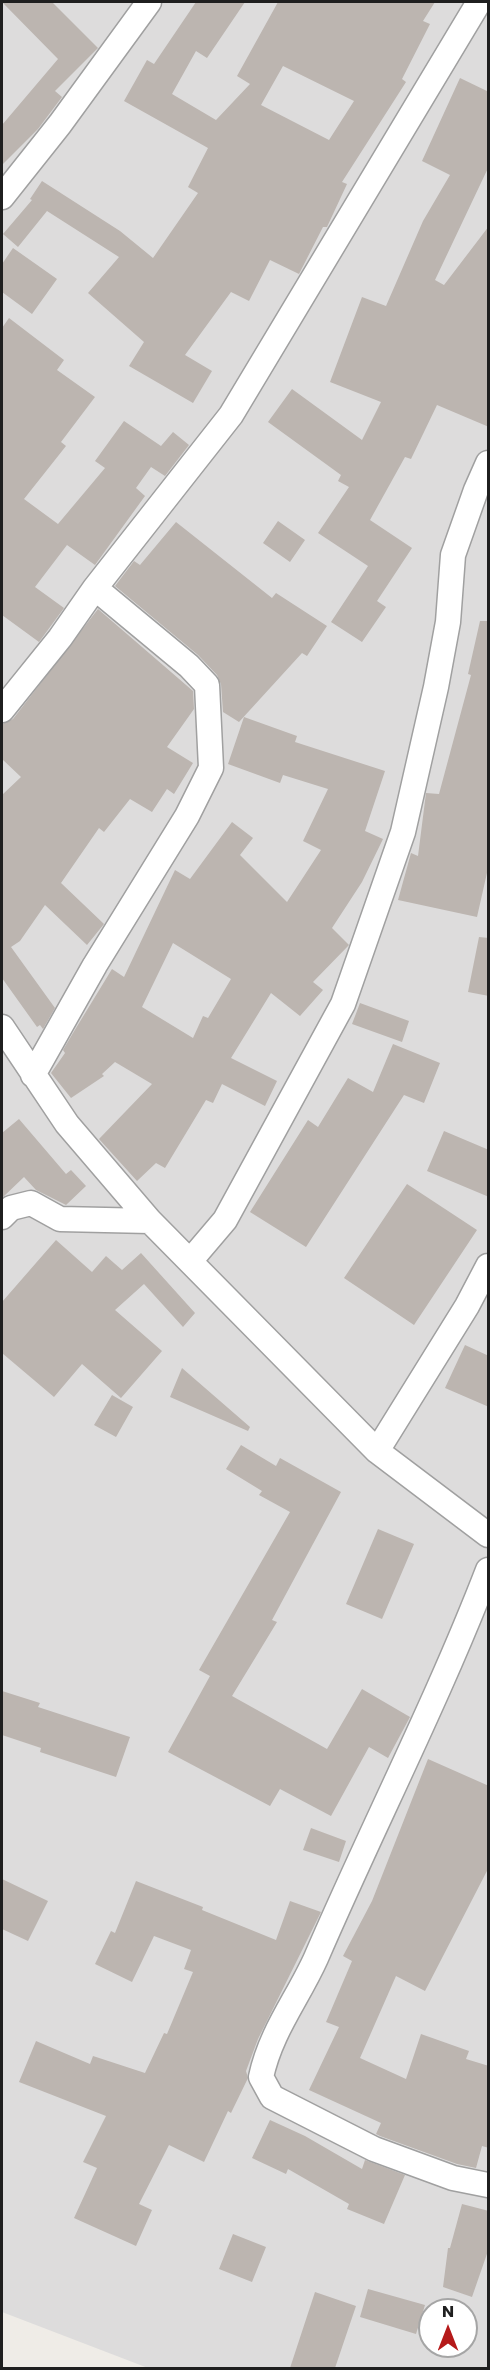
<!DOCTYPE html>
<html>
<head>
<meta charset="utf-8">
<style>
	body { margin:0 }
	#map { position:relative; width:490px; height:2370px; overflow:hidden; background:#efece7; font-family:Poppins,sans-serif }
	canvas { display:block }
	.frame { position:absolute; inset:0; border:3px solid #1f1f1f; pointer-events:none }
	.north { position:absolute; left:418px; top:2298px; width:60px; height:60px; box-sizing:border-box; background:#fff; border:2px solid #a5a5a5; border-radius:50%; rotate:0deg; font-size:16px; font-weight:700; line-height:24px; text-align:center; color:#1f1f1f }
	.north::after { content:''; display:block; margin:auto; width:21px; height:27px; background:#b51a1a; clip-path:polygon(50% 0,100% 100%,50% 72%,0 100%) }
</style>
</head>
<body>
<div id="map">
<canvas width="490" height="2370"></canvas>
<div class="frame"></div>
<div class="north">N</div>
</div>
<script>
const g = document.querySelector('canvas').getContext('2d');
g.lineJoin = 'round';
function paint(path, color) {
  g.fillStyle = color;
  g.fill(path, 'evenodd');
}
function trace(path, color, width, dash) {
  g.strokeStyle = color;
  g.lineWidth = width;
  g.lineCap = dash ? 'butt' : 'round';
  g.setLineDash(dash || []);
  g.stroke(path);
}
const residential = new Path2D(`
	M2,2H488V2368H148L2,2312ZM430,2310H466V2346H430Z`);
const building = new Path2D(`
	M2,2H52L98,48L55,91L62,97L38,129L2,165V125L58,59Z
	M196,2H245L207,58L196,51L172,94L216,120L250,84L237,76L278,2H435L423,21L430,24L402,79L406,82L342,182L347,184L327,227H323L299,274L270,260L249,301L231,292L185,355L212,371L193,403L129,366L144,342L88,293L119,257L47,211L18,247L3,234L32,200L30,199L42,181L120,231L153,258L198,193L188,187L208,148L124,101L147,60L154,64ZM283,66L354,101L329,140L261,105Z
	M460,78L489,92V166L435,280L444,285L489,226V427L437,405L411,459L405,457L370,520L412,548L377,601L386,607L362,642L331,622L368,566L318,533L349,487L338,481L341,475L268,422L292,389L362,440L381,402L330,382L362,297L386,306L423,221L450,175L422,161Z
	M13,248L57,279L32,314L2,292V264Z
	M9,318L64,360L57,370L95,397L61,442L66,446L24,499L58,524L105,468L95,461L124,421L161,446L173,432L189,445L165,476L151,467L136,488L145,496L95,565L67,545L35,587L64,608L39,642L2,615V328Z
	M278,521L305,540L290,562L263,543Z
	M176,522L272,598L276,593L327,626L307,656L302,653L239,722L223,712L221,684L217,675L198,655L115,586L134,561L140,565Z
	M98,609L193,691L194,709L167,747L193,763L174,794L167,789L152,812L130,799L104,832L99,828L61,883L104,924L87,945L45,905L20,941L11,947L55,1008L43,1029L40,1025L37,1027L2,978V795L21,777L2,759V724L13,719Z
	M480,621H489V864L477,917L398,900L411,853L418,856L426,793L439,794L471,675L468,674Z
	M244,717L297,736L295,742L385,771L365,831L383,839L362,882L332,928L349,945L313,982L323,990L300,1016L271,993L231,1058L277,1081L265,1106L222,1084L213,1103L206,1100L165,1168L156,1163L137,1181L99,1139L152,1084L115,1062L102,1074L104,1076L71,1098L51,1073L65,1053L63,1050L73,1033L112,969L124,977L175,870L190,879L232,822L253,838L240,855L287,902L321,850L303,841L328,789L283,775L280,783L228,764ZM173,943L231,979L208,1018L203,1016L193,1038L142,1007Z
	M479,937L489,938V996L468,992Z
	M360,1003L409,1021L402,1042L352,1024Z
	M393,1044L440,1063L424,1103L404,1095L306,1247L250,1212L308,1120L318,1127L348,1078L373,1092Z
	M19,1119L66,1174L71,1170L86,1186L66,1205L36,1190L24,1177L2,1198V1133Z
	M444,1131L489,1150V1197L427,1171Z
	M407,1184L477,1230L414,1325L344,1278Z
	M56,1240L92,1272L106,1256L122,1270L141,1253L195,1313L183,1327L144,1284L115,1310L162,1351L121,1398L82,1364L54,1397L2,1353V1302Z
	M465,1345L489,1356V1407L445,1388Z
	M182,1368L250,1427L248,1431L170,1397Z
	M112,1395L133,1407L116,1437L94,1425Z
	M241,1445L276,1466L280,1458L341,1492L272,1620L277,1622L232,1696L327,1749L362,1689L410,1717L388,1758L369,1747L331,1816L280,1789L270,1806L168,1752L210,1676L199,1670L290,1512L259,1495L262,1491L226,1469Z
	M378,1529L414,1544L382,1619L346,1604Z
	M2,1691L40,1703L38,1707L130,1737L116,1777L40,1752L41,1748L2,1735Z
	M428,1759L489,1786V1867L425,1991L396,1976L360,2058L406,2079L421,2034L469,2051L466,2059L489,2066V2148L482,2146L476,2168L457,2164L380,2136L376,2134L381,2123L309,2090L339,2027L326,2022L352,1961L343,1956L372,1901Z
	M311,1828L346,1841L339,1862L303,1850Z
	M2,1879L48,1901L28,1941L2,1929Z
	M136,1881L203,1907L202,1910L276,1940L290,1901L321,1912L258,2039L246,2071L248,2078L231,2113L228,2111L204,2162L169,2145L139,2204L152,2210L136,2246L74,2218L97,2168L83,2162L106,2116L19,2082L36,2041L90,2064L93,2056L145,2073L164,2033L167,2034L193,1972L184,1969L191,1950L154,1936L132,1982L95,1964L111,1931L115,1933Z
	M270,2120L305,2136L362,2169L365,2160L405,2175L384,2224L347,2209L349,2204L288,2169L286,2174L252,2158Z
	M462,2204L489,2211V2248L472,2297L443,2287L448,2248H450Z
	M233,2234L266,2247L252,2282L219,2269Z
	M368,2289L425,2305L416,2334L360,2317Z
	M315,2292L356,2306L335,2368H290Z`);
const minor = new Path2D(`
	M2,197L60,124L149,2
	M2,710L60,638L95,588L231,415L479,2
	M2,1027L67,1124L150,1221L377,1451L488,1535
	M33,1075L95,965L187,816L211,768L207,685L189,666L95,588
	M2,1217L11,1208L31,1203L60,1219L150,1221
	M191,1260L225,1220L343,1004L403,832L436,687L448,622L453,555L476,490L488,463
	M377,1451L467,1306L488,1266
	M488,1570C437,1702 372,1828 316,1958C297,2000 271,2031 261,2077L272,2097L374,2149L453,2178L488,2185`);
paint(residential, '#dddcdc');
paint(building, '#bcb5b0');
trace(minor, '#a0a0a0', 27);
trace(minor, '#fff', 24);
</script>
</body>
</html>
